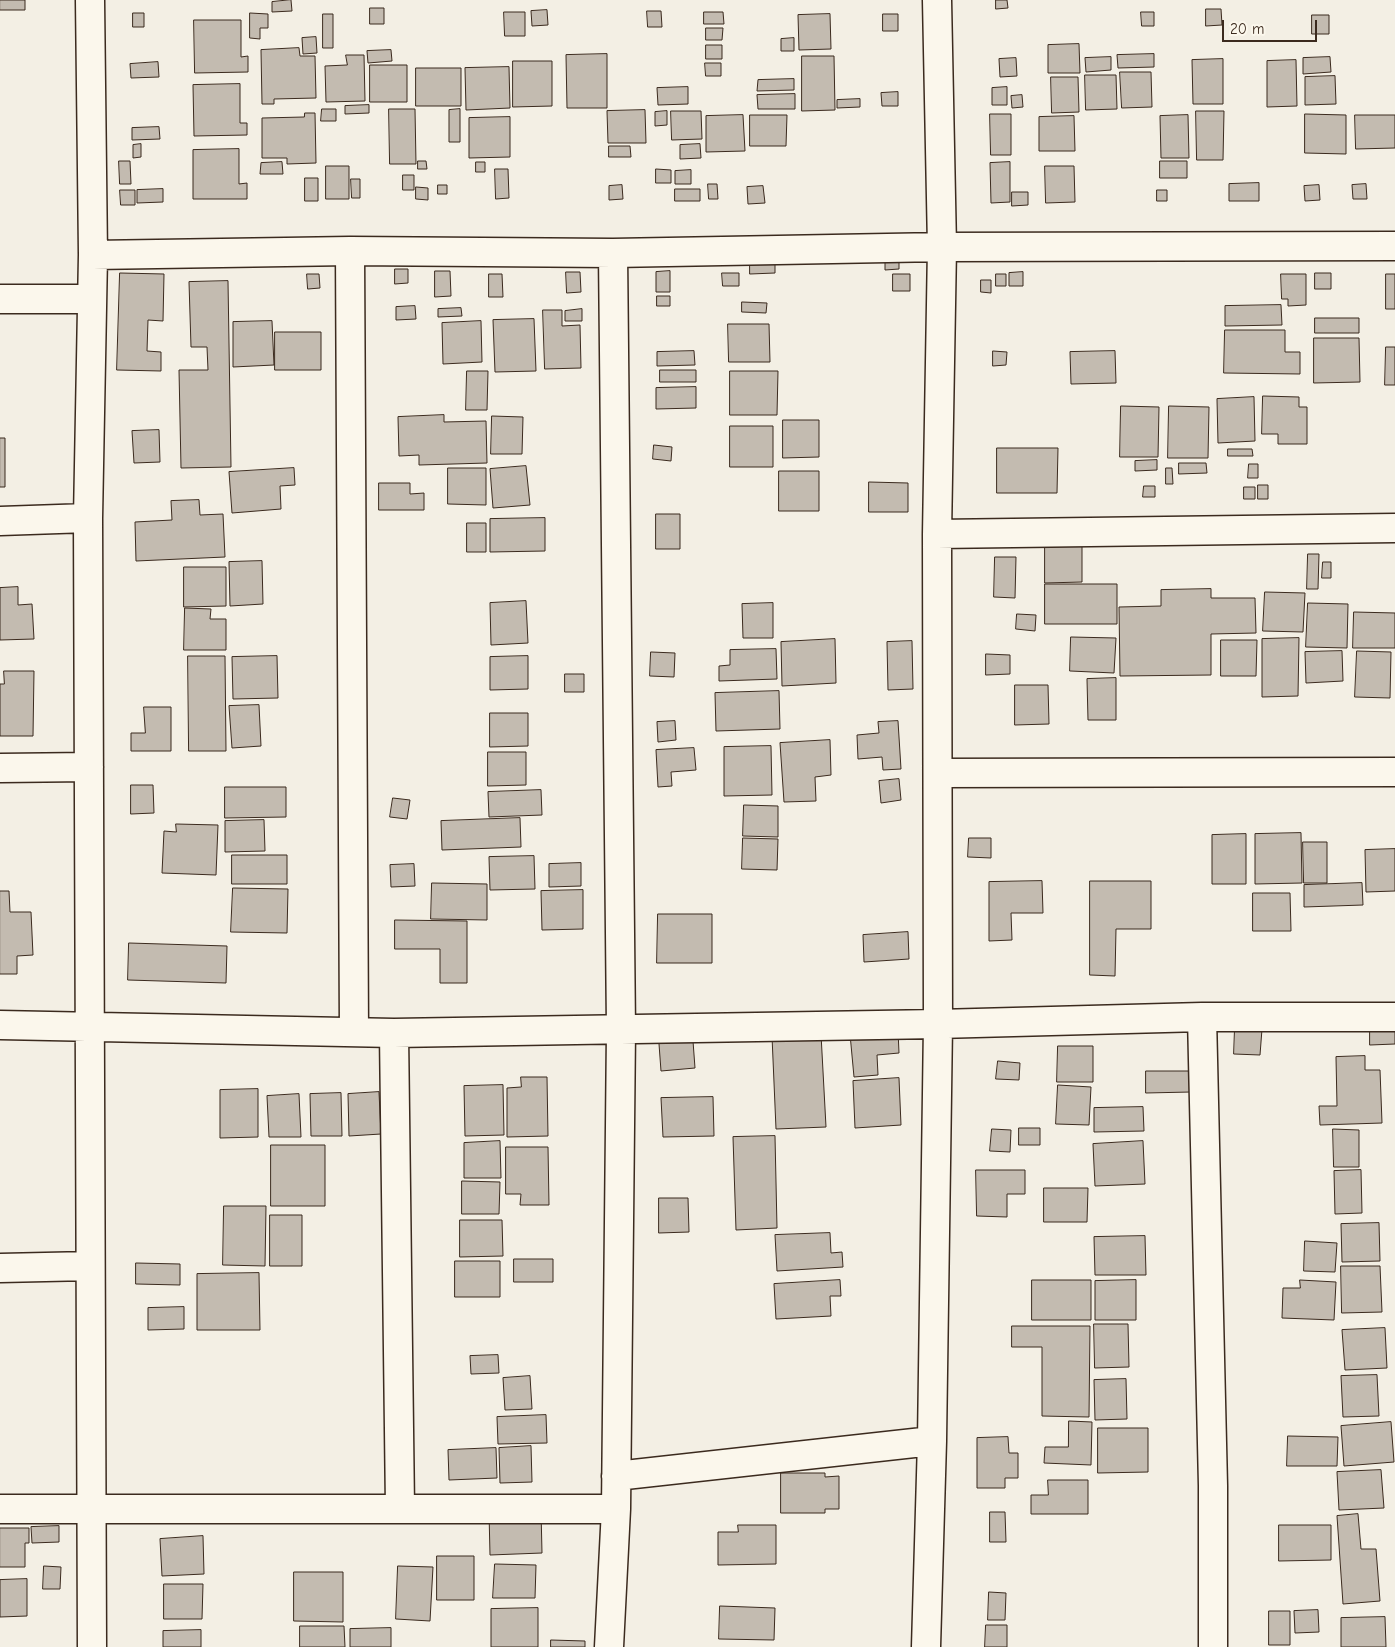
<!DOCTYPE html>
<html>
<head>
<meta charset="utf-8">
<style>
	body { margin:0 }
	#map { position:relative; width:1395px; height:1647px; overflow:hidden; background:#f3efe4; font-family:"Comic Neue",sans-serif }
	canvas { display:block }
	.scale { position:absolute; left:1222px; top:20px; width:95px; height:22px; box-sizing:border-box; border:2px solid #3b2a1e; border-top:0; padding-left:6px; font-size:15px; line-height:18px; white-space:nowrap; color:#3b2a1e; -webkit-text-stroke:4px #fbf7ec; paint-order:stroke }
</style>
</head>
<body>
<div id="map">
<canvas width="1395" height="1647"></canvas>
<div class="scale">20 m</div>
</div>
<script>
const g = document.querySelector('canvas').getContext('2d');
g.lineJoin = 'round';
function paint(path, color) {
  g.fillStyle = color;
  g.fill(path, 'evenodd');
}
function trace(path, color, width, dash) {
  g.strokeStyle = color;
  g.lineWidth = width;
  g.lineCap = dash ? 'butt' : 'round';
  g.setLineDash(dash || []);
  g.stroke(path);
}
const building = new Path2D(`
	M0,0H25V10H0Z
	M291,0L292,11L272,12V2Z
	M996,0H1007L1008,8L996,9Z
	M370,8H384V24H370Z
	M1206,9H1221L1222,25L1206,26Z
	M547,10L548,25L532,26L531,11Z
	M647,11H661L662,27H648Z
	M504,12H525V36H505Z
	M704,12H723L724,24H704Z
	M1141,12H1154V26H1142Z
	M133,13H144V27H133Z
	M250,13L268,14V28H260V39L250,38Z
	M323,14H333V48H323Z
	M830,14L831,49L799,50L798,15Z
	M883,14H898V31H883Z
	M1312,15H1329V34H1312Z
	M194,20H241V57L248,56V72L195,73Z
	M706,28H723L722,40H706Z
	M316,37L317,53L303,54L302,38Z
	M794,38V51H781V39Z
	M1079,44L1080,73H1048V45Z
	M706,45H722V59H706Z
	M299,48L300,56H315L316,98L274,99V104H262L261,50Z
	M391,50L392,61L368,63L367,51Z
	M607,54V108H567L566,55Z
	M1154,54V67L1118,68L1117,55Z
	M346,55H364L365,101L326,102L325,66L347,65Z
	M802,56H834L835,110L802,111Z
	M1111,57V70L1086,72L1085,58Z
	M1330,57L1331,72L1303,74V58Z
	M1016,58L1017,76L1000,77L999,59Z
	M1223,59V104H1193L1192,60Z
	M1296,60L1297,106L1267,107V61Z
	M513,61H552V106L513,107Z
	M158,62L159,77L131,78L130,64Z
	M705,63H721V76H706Z
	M370,65H407V102H370Z
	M509,67L510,108L466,110L465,68Z
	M416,68H461V106H416Z
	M1120,72H1151L1152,107L1122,108Z
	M1085,75H1116L1117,109L1086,110Z
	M1335,76L1336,104L1305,105V77Z
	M1051,77H1078L1079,112L1052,113Z
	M794,79V90L757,91L758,80Z
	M240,84V123H247V135L194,136L193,85Z
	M688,87V104L658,105L657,88Z
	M1007,87V105H992V88Z
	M898,92V106H882L881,93Z
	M795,94V109H758L757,95Z
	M1022,95L1023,107L1012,108L1011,96Z
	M860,99V107L837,108V100Z
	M369,105V113L345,114V106Z
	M322,109H336V121H321Z
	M389,109H415L416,164H390Z
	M460,109V142H449V110Z
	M645,110L646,143H608L607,111Z
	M667,111V125L655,126V112Z
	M671,111H701L702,139L672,140Z
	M1196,111H1224L1223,160H1197Z
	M305,113H315L316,163L287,164V158H262V118L304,117Z
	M990,114H1011V155H991Z
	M1305,114L1346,115V154L1305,153Z
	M743,115L745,151L706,152V116Z
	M750,115H787L786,146H750Z
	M1188,115L1189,158H1161L1160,116Z
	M1355,115H1395V148L1356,149Z
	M1074,116L1075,151H1039V117Z
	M510,117V157L469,158V118Z
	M159,127L160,139L132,140V128Z
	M141,144V157L133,158V145Z
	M700,144L701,158L680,159V145Z
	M609,146H630L631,157H609Z
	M239,149V184L247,183V199H193V150Z
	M119,161H130L131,184H120Z
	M418,161H426L427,169H418Z
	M1160,161H1187V178H1160Z
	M282,162L283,174H260L261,163Z
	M476,162H485V172H476Z
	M1010,162V202L991,203L990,163Z
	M326,166H349V199H326Z
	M1045,166H1074L1075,202L1046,203Z
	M495,169H508L509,198L496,199Z
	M656,169L671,170V183H656Z
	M691,170V184H675V171Z
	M403,175H414V190H403Z
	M305,178H318V201H305Z
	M351,179H360V198H352Z
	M1259,183V201H1229V184Z
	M708,184H717L718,199H709Z
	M1366,184L1367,199H1353L1352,185Z
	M438,185H447V194H438Z
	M622,185L623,199L609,200V186Z
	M1319,185L1320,200L1305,201L1304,186Z
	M763,186L765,203L748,204L747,187Z
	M416,187L428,188V200L416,199Z
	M163,189V202L137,203V190Z
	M675,189H700V201H675Z
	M120,190H135V205H121Z
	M1157,190H1167V201H1157Z
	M1012,192H1028V205L1012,206Z
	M899,258V269L885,270V259Z
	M750,259H775V273L750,274Z
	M395,269H408V283L395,284Z
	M435,271H450L451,296L435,297Z
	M670,271V292H656V272Z
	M566,272H580L581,292L567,293Z
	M1023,272V286H1009V273Z
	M120,273L164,274L163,321L148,320L147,351L161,352V371L117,370Z
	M722,273H739V286H723Z
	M1315,273H1331V289H1315Z
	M307,274H319L320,288L308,289Z
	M489,274H502L503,297H489Z
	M893,274H910V291H893Z
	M996,274H1006V286H996Z
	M1281,274H1306V305L1288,306V299H1282Z
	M1386,274H1395V309H1386Z
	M981,280H991V293L981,292Z
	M228,281L231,467L181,468L179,370H208L207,347H191L189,282Z
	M657,296H670V306H657Z
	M742,302L767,303L766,313L742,312Z
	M1281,305L1282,325L1225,326V306Z
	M415,306L416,319L396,320V307Z
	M461,308L462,316L438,317V309Z
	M582,309V321H565V311Z
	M543,310H562V326L580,325L581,368L545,369Z
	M1315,318H1359V333H1315Z
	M534,319L536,371L495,372L493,320Z
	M272,321L274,365L233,367V322Z
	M481,321L482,362L443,364L442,323Z
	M728,324H769L770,362H729Z
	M1225,330H1285V352H1300V374L1224,373Z
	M275,332H321V370H275Z
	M1314,338H1359L1360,382L1314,383Z
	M1386,347H1395V385H1385Z
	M694,351L695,365L657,366V352Z
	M993,351L1007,352L1006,365L993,366Z
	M1115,351L1116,383L1071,384L1070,352Z
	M660,370H696V382H660Z
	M467,371H488L487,410H466Z
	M730,371H778L777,415H730Z
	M696,387V408L656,409V388Z
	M1263,396L1299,397V407H1307V444H1278V434H1262Z
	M1254,397L1255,441L1218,443L1217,399Z
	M1121,406L1159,407L1158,457H1120Z
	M1169,406L1209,407L1208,458H1168Z
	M444,415V422L486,421L487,463L419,465V455L399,456L398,417Z
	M492,416L523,417L522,454H491Z
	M783,420H819V457L783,458Z
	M730,426H773V467H730Z
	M159,430L160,462L134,463L132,431Z
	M0,438H5V487H0Z
	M654,445L672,447L671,461L653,459Z
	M997,448H1058L1057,493H997Z
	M1228,449H1252L1253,456H1228Z
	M1157,460V470L1135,471V461Z
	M1179,463H1206L1207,473L1179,474Z
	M1249,464H1258V478H1248Z
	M526,466L530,505L493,508L490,469Z
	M294,468L295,485L280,486L281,509L232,513L229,472Z
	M448,468H486V505L448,504Z
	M1166,468H1172L1173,484H1166Z
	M779,471H819V511H779Z
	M869,482L908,483V512H869Z
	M379,483H410V494L424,493V510H379Z
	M1258,485H1268V499H1258Z
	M1144,486H1155V497H1143Z
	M1244,487H1255V499H1244Z
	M199,500L200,515L223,514L225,557L136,561L135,522L172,520L171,501Z
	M656,514H680V549H656Z
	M545,518V551L490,552V519Z
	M467,523H486V552H467Z
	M1045,542H1082V582L1045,583Z
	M1308,554H1319L1318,589H1307Z
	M995,557H1016L1015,598L994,597Z
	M262,561L263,604L230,606L229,562Z
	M1323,562H1331V578H1322Z
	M184,567H226V606L184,607Z
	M1045,584H1117V624H1045Z
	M18,587V605L32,604L34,639L0,640V588Z
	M1211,589V598H1255L1256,633L1211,634V675L1120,676L1119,607L1161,606V590Z
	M1265,592L1305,593L1303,632L1263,631Z
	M526,601L528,643L491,645L490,603Z
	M773,603V638H743L742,604Z
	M1308,603L1348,604L1347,648L1306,647Z
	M185,608L211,609L210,619H226V650H184Z
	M1354,612L1395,613V648H1353Z
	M1017,614L1036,615L1035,631L1016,629Z
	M1071,637L1116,638L1114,673L1070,671Z
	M1299,638L1298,696L1262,697V639Z
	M835,639L836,683L782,686L781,642Z
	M1221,640H1257L1256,676H1221Z
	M912,641L913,689L888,690L887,642Z
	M776,649L777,679L719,681V666L730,665V650Z
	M1342,651L1343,681L1306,683L1305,652Z
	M1357,651L1391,652L1390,698L1355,697Z
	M651,652L675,653L674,677L650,676Z
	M986,654L1010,655V674L986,675Z
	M188,656H225L226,751H189Z
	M277,656L278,698L233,699L232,657Z
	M528,656V689L490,690V657Z
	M4,671H34L33,736H0V684H4Z
	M565,674H584V692H565Z
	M1116,678V720H1088L1087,679Z
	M1015,685H1048L1049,724L1015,725Z
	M779,691L780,729L716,731L715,693Z
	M259,705L261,746L232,748L229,706Z
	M144,707H171V751H131V733H145Z
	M490,713H528V746L490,747Z
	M675,721L676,740L658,742L657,722Z
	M898,721L901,769L883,770L882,757L858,759L857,735L879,733L878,722Z
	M830,740L831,775L815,777L816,801L784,802L780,743Z
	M771,746L772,795L724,796V747Z
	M694,748L696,770L671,772L672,786L658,787L656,750Z
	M488,752H526V785L488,786Z
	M899,779L901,800L881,803L879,781Z
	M131,785H153L154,813L131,814Z
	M225,787H286V817L225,818Z
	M541,790L542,815L489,817L488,792Z
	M393,798L410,800L407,819L390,817Z
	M744,805L778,806V837L743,836Z
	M520,818L521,847L442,850L441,821Z
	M264,820L265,851L225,852V821Z
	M176,824L218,825L216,875L162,873L164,831L176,832Z
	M1301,833L1302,883L1255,884V834Z
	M1246,834V884H1212V835Z
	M743,838L778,839L777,870L742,869Z
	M969,838H991V858L968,857Z
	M1303,842H1327V883H1304Z
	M1395,849V891L1366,892L1365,850Z
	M232,855H287V884H232Z
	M534,856L535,889L490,890L489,857Z
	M581,863V886L549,887V864Z
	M414,864L415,886L391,887L390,865Z
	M1042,881L1043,913H1011L1012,940L989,941V882Z
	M1090,881H1151V929H1116L1115,976L1090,975Z
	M432,883L487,884V920L431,919Z
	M1362,883L1363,905L1304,907V885Z
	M233,888L288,889L287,933L231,932Z
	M583,890V929L542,930L541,891Z
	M0,891H9L10,912H31L33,955L17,956V974H0Z
	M1253,893H1290L1291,931H1253Z
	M658,914H712V963H657Z
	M395,920L467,921V983H440V949H395Z
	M908,932L909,959L864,962L863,935Z
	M129,943L227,946L226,983L128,980Z
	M1235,1027L1262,1029L1260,1055L1234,1054Z
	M1370,1029H1395V1044L1370,1045Z
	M898,1030L899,1053L877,1055L878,1075L854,1077L850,1034Z
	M821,1034L826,1127L776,1129L772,1036Z
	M693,1041L695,1068L661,1071L659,1044Z
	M1058,1046H1093V1082H1057Z
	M1365,1056V1070H1380L1382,1123L1320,1125L1319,1106H1337L1336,1057Z
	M998,1061L1020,1063L1019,1080L996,1079Z
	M1146,1071H1191V1092L1146,1093Z
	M521,1077H547L548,1136L507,1137V1088L521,1087Z
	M899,1078L901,1125L855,1128L853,1081Z
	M503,1085L504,1135L465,1136L464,1086Z
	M1058,1085L1091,1087L1089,1125L1056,1124Z
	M258,1089V1137L220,1138V1090Z
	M379,1092L381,1134L349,1136L348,1094Z
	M341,1093L342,1136H311L310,1094Z
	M299,1094L301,1137H269L267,1096Z
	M713,1097L714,1136L663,1137L661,1098Z
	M1143,1107L1144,1131L1094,1132V1108Z
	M1019,1128H1040V1145H1019Z
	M992,1129L1011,1130L1010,1152L990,1151Z
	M1333,1129L1359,1130V1167H1334Z
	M775,1136L777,1228L736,1230L733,1137Z
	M500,1141L501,1178H464V1143Z
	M1143,1141L1145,1184L1095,1186L1093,1144Z
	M271,1145H325V1206H271Z
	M506,1147H548L549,1205H520L521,1194H506Z
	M976,1170H1025V1194H1007V1217L977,1216Z
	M1361,1170L1362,1213L1335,1214L1334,1171Z
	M462,1181L500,1182L499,1214H462Z
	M1044,1188H1088L1087,1222H1044Z
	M659,1198H688L689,1232L659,1233Z
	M224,1206H266L265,1266L223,1265Z
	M270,1215H302V1266H270Z
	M460,1220H502L503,1256L460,1257Z
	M1379,1223L1380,1261L1342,1262L1341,1224Z
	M830,1233L831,1253L842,1252L843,1267L777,1271L775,1235Z
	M1145,1236L1146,1275H1095L1094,1237Z
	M1305,1241L1337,1243L1335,1272L1304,1271Z
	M514,1259H553V1282H514Z
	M455,1261H500V1297H455Z
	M136,1263L180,1264V1285L136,1284Z
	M1341,1266H1380L1382,1312L1342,1313Z
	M259,1273L260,1330H197V1274Z
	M840,1280L841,1296H830L831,1316L776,1319L774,1284Z
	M1032,1280H1091V1320H1032Z
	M1136,1280V1320H1095V1281Z
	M1300,1280L1336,1282L1334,1320L1282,1318L1283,1288H1300Z
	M184,1307V1329L148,1330V1308Z
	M1094,1324H1128L1129,1367L1095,1368Z
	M1012,1326H1090L1089,1417L1042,1416V1347H1012Z
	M1385,1328L1387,1368L1345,1370L1342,1330Z
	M498,1355L499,1373L471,1374L470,1356Z
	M1377,1375L1379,1416L1343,1417L1341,1376Z
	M530,1376L532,1409L505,1410L503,1378Z
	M1126,1379L1127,1419L1095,1420L1094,1380Z
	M546,1415L547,1443L498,1444L497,1417Z
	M1069,1421L1092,1422L1091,1465L1044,1463L1045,1447H1068Z
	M1391,1422L1394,1462L1344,1466L1341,1426Z
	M1098,1428H1148V1472L1098,1473Z
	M1288,1436L1338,1437L1337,1466H1287Z
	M1008,1437L1009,1453H1018V1478H1005V1488H977V1438Z
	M531,1446L532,1482L500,1483L499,1448Z
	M496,1448L497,1478L449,1480L448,1450Z
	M1381,1470L1384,1508L1339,1510L1337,1472Z
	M781,1473H825V1477L839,1476V1509H825V1513H781Z
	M1048,1480H1088V1514H1031V1495H1048Z
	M541,1510L542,1553L490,1555L489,1512Z
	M990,1512H1005L1006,1542H990Z
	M1358,1514L1361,1549H1376L1380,1601L1343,1604L1337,1516Z
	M738,1525H776V1564L718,1565V1532H738Z
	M1279,1525H1331V1560L1279,1561Z
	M59,1526V1542L32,1543L31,1527Z
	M0,1528H29V1543H25V1567H0Z
	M203,1536L204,1574L162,1576L160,1539Z
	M437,1556H474V1600H437Z
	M495,1564L536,1565L535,1598H493Z
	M44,1566L61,1567L60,1589H43Z
	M398,1566L433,1567L430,1621L396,1619Z
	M294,1572H343V1622L294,1621Z
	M27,1579V1616L0,1617V1580Z
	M164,1584H203L202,1619H164Z
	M989,1592L1006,1593L1005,1620H988Z
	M720,1606L775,1608L774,1640L719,1639Z
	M538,1608V1647H491V1609Z
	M1318,1610L1319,1632L1295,1633L1294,1611Z
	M1269,1611H1290V1645H1269Z
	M1385,1617L1386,1647H1341V1618Z
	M986,1625H1007V1647H985Z
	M300,1626H344L345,1647H300Z
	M391,1628V1647H350V1629Z
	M201,1630V1647H163V1631Z
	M551,1640L585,1641V1647H551Z`);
const minor = new Path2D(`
	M90,0L93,255L88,518L92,1647
	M350,251L354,1032
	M93,255L350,251L613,253L942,247L1395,246
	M0,299H92
	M0,521L88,518
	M937,534L1395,528
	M0,768L89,767
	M938,773L1395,772
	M1202,1017L1213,1486V1647
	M0,1025L394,1033L938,1024L1202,1017H1395
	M394,1033L400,1509
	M0,1268L90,1266
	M616,1476L932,1441
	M0,1509H616
	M609,1647L616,1509L621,1030L613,253
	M926,1647L932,1441L938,1024L937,534L942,247L937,0`);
paint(building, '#c3bbb0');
trace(building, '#3b2a1e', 1);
trace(minor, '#3b2a1e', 31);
trace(minor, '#fbf7ec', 28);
</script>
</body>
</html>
